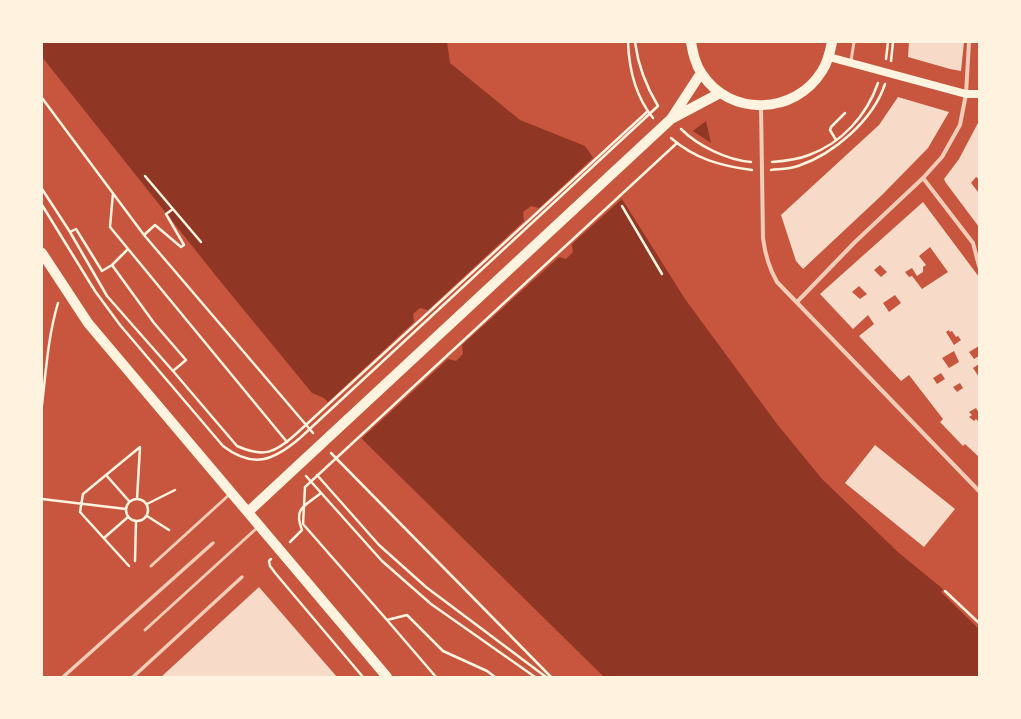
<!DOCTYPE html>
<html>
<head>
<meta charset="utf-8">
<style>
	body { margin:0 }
	#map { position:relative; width:1021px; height:719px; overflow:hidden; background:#c8553d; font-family:Quicksand,sans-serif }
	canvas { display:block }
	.frame { position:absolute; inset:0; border:43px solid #fff3e0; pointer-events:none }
</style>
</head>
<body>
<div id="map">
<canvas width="1021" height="719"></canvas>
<div class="frame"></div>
</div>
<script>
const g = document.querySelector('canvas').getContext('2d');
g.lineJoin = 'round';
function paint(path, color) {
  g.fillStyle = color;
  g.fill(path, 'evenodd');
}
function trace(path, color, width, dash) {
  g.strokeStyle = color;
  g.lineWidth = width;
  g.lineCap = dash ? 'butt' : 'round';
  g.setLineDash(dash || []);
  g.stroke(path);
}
const water = new Path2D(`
	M42,42H447L450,63L520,120L585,146L622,199L685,299L777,424L822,479L899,553L943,589L941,592L979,629V677H604L365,442L324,398L312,393L216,276L42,57Z
	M706,121L711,143L693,131Z`);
const pier = new Path2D(`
	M595,156L624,197L572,244L573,252L566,259L559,257L462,345L463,354L456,361L448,359L360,440L326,403H327L414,322L413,314L420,308L428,310L524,221L523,212L531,206L539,208Z`);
const building = new Path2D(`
	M909,42H964L961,71L950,69L908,57Z
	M898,97L949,112L928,148L882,195L803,269L796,261L781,215L879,125Z
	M979,121V179L976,177L971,183L979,193V227L946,183L944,179L959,159Z
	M923,202L979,277V346L969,352L974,359L979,356V364L973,368L979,377V413L976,408L969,412L972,415L969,417L974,421L976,419L979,422V457L965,444L963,446L940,422L943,419L909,375L901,381L859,336L874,324L868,315L853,329L820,294ZM930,247L948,272L922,289L912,276L909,277L905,272L912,268L917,276L923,272V267L926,265L919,256ZM880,265L887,272L881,277L874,270ZM859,286L867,294L860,299L852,292ZM895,295L901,303L889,312L883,303ZM949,330L950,332L952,331L956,337L958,336L961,340L954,345L946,332ZM954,351L959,362L949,368L942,358ZM941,373L945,379L937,384L933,378ZM960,383L963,388L957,392L953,387Z
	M875,445L955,509L924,547L845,483Z
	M259,587L337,677H161Z`);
const path = new Path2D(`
	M628,42C629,69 636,97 653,118
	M886,59L888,42
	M891,61L893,42
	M42,98L144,235L313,433
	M681,129C698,146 727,160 751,162
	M671,138C695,159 721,166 752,170
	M836,140L830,130L831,127L845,113
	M772,162C785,161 797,160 809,155C842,143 867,115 878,83
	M771,170C780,169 790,169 798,166C834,154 873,120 885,84
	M145,176L201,242
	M42,189L70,232L107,296L173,371L237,446C264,458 275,453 296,434L648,111
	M113,193L110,227L287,442
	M42,205L95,291L120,325L223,446C253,469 273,461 300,438L658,106C646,86 638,66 635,42
	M622,206L662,274
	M70,232L76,229L102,271L112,265
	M144,235L155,225L181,247L184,245L166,214L173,209
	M128,249L112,265L154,323L186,360L173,371
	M42,405C46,371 48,336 58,303
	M331,453L551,677
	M106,475L129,501
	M317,475L379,545L426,587L546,677
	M306,476L382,561L431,604L535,677
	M126 510a11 11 0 1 1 22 0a11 11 0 1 1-22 0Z
	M42,499L126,509
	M147,504L175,490
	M147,516L169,530
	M104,538L128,517
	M290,542L302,530C293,508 305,506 321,493
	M271,559L269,561L270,566L276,574L363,677
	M135,561L136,521
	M129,566L80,512L83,494L140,447L137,499
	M945,591L979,623
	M387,620L436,677
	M495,677L487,671L443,651L407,615L387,620L303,524L305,487L677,143`);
const service = new Path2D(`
	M851,61L854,42
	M151,566L230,494
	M145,630L258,527`);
const pedestrian = new Path2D(`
	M63,677L213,543
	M133,677L242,577`);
const minor = new Path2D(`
	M761,106L763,238C765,254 769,268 777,282L979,491
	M923,178L973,243L979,266
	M797,302L855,242L923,178L942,157L960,125L966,94L969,42`);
const secondary = new Path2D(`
	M829,57L966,94H979`);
const primary = new Path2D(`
	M691,42C693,53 695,64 702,74C730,117 795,115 822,71C828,62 830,52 832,42
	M673,118L720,93
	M42,253L88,323L387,677
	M248,512L671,119L701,73`);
paint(water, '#8f3625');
paint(pier, '#c8553d');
paint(building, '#f7dbc8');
trace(path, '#fff3e0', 2.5);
trace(service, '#f1ccb7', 3);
trace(pedestrian, '#f1ccb7', 3.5);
trace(minor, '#f1ccb7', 4);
trace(secondary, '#fff3e0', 8);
trace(primary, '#fff3e0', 10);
</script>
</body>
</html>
